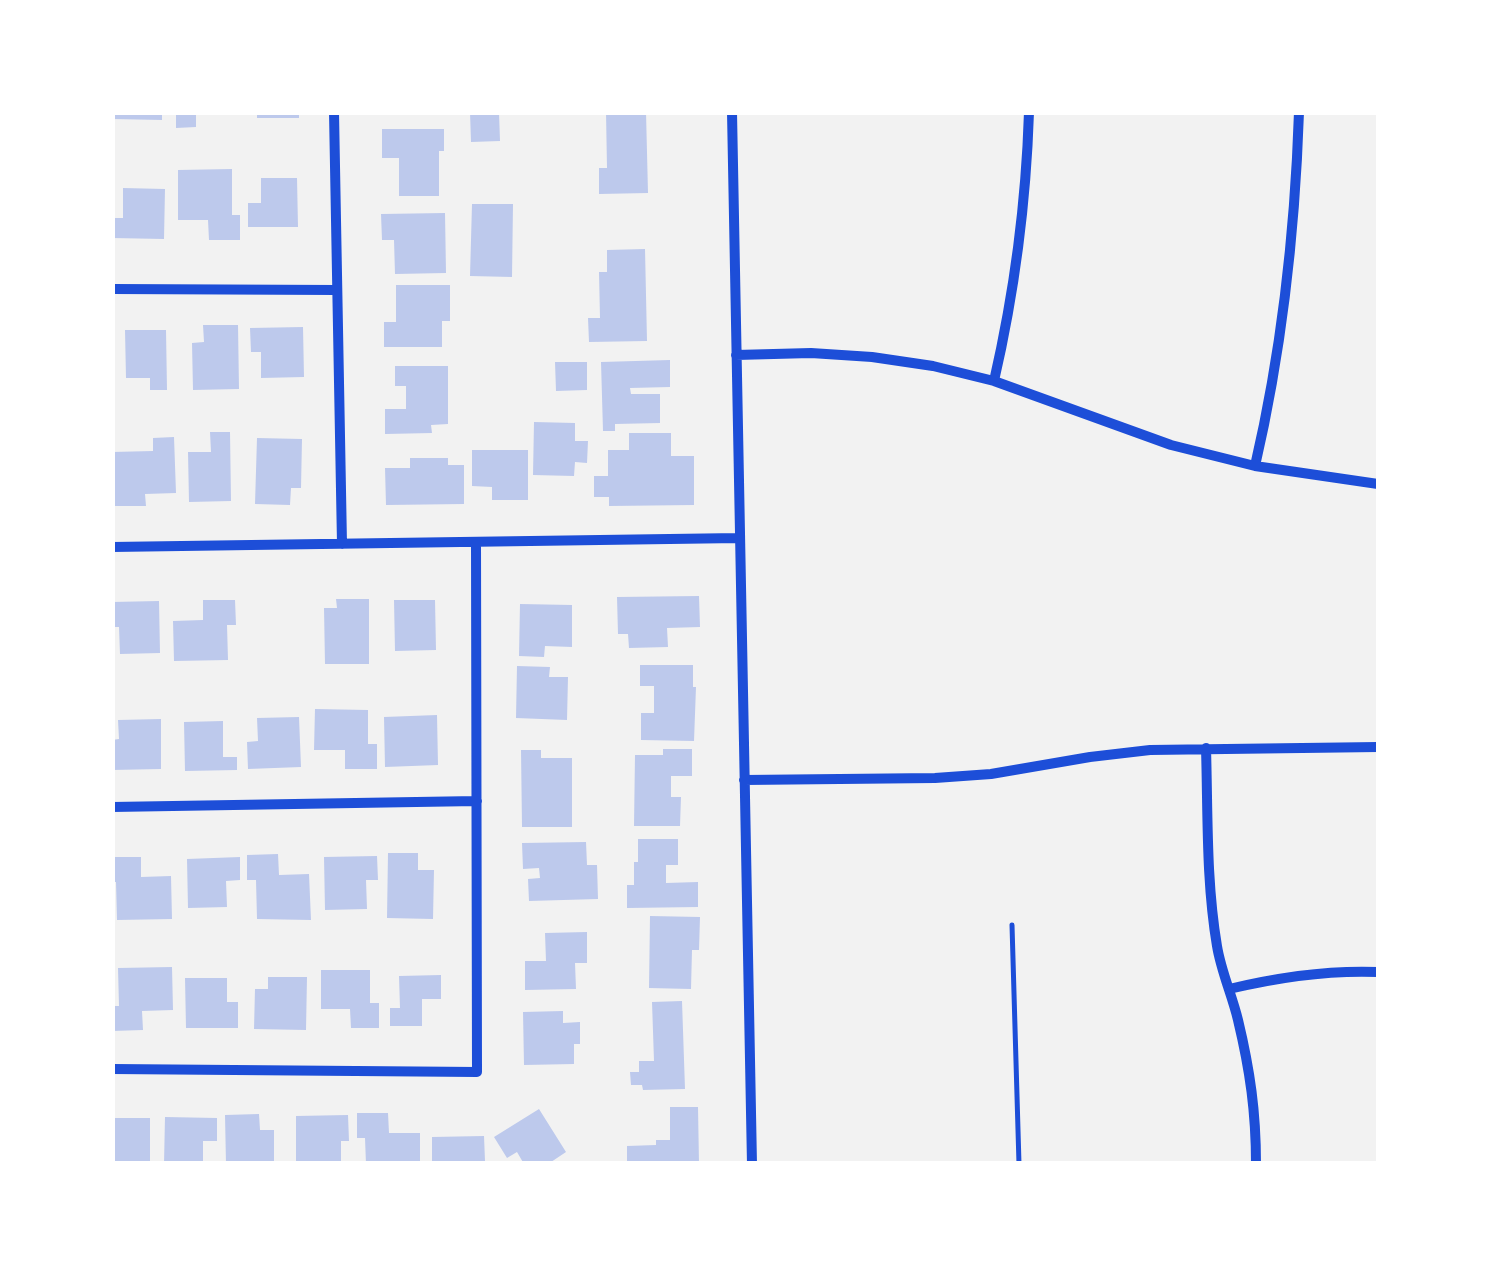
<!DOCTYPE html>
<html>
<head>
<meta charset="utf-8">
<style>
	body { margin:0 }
	#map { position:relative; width:1491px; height:1276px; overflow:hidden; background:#f2f2f2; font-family:Karla,sans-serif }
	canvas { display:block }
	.frame { position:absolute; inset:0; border:115px solid #fff; pointer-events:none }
</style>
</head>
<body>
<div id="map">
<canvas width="1491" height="1276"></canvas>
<div class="frame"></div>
</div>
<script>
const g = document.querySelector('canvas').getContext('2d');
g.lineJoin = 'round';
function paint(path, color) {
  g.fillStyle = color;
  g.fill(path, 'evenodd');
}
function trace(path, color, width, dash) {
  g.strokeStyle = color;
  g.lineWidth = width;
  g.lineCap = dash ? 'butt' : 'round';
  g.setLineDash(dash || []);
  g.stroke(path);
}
const building = new Path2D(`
	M112,112H162V120L112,119Z
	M176,112H196V127L176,128Z
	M257,112H299V118H257Z
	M470,112H499L500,141L471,142Z
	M606,112H646L648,193L599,194V168H607Z
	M382,129H444V151H439V196H399V158H382Z
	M232,169V215H240V240H209L208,220H178V170Z
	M261,178H297L298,227H248V203H261Z
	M123,188L165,189L164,239L112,238L113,218H123Z
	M472,204H513L512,277L470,276Z
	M445,213L446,273L395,274L394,240H382L381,214Z
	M645,249L647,341L589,342L588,318H600L599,272H607V250Z
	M396,285H450V321H442V347H384V322H396Z
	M203,325H238L239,389L193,390L192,343L204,342Z
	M303,327L304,377L261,378V352H251L250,328Z
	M125,330H166L167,390H150V378H126Z
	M670,360V387L630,388L631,394H660V423L615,424V431H603L601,362Z
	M555,362H587V390L556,391Z
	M395,366H448V424L431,425L432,433L385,434V409H406V386H395Z
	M534,422L575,423V441H588L587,463L575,462L574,476L533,475Z
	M210,432H230L231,501L189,502L188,452H211Z
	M629,433H671V456H694V505L609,506V497H594V476H608V450H629Z
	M174,437L176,493L145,494L146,506H113L112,452L153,451V438Z
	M257,438L302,439L301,488H291L290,505L255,504Z
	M472,450H528V500H492V487L472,486Z
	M410,458H448V465H464V504L386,505L385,468H410Z
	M699,596L700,627L667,628L668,647L629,648L628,634H618L617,597Z
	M336,599H369V664H325L324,608H337Z
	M203,600H235L236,625H227L228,660L174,661L173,621L203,620Z
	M394,600H435L436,650L395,651Z
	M159,601L160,653L120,654L119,627H112V602Z
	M520,604L572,605V647L545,646L544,657L519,656Z
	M640,665H693V687H696L694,741L641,740V713H654V686H640Z
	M517,666L550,667L549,677H568L567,720L516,718Z
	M315,709L368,710V744H377V769H345V750H314Z
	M437,715L438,765L385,767L384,717Z
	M299,717L301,767L248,769L247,742L258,741L257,718Z
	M161,719V769L112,770V740L119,739L118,720Z
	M223,721V757H237V770L185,771L184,722Z
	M663,749H692V776H671V797H681L680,826H634L635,755H663Z
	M521,750H541V758H572V827H522Z
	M638,839H678V865H666V883L698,882V907L627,908V885H634V862H638Z
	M586,842L587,865H597L598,899L529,901L528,879L540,878L539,868L523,869L522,843Z
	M388,853H418V870H434L433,919L387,918Z
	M278,854L279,875L309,874L311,920L257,919L256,880H247V855Z
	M377,856L378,880H366L367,909L325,910L324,857Z
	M112,857H141V877L171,876L172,919L117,920L116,882H112Z
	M240,857V880L226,881L227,907L188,908L187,859Z
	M650,916L700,917L699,950H692L691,989L649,988Z
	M587,932V963H575L576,989L525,990V961H546L545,933Z
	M172,967L173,1010L142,1011L143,1030L112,1031V1006H119L118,968Z
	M321,970H370V1003H379V1028H351L350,1009H321Z
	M441,975V999H422V1026H390V1008H400L399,976Z
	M268,977H307L306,1030L254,1029L255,989H268Z
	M185,978H227V1002H238V1028H186Z
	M682,1001L685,1089L643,1090L642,1085H631L630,1072H639V1061H654L652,1002Z
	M563,1011V1023L580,1022V1044H574V1064L524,1065L523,1012Z
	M670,1107H698L699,1164H627V1146L656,1145V1140H670Z
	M539,1109L566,1152L548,1164H524L517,1152L507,1158L494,1137Z
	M357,1113H388L389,1133H420V1164H366L365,1138H357Z
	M259,1114L260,1130H274V1164H226L225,1115Z
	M348,1115L349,1141H341V1164H296V1116Z
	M165,1117L217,1118V1141H203V1164H164Z
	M112,1118H150V1164H112Z
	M484,1136L485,1161H471V1164H432V1137Z`);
const service = new Path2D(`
	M1012,925L1019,1164`);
const minor = new Path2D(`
	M334,112L342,544
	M732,112L752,1164
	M112,289L337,290
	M736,355L811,353L872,357L933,366L994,381L1171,445L1255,466L1378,484
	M994,381C1015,290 1026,206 1029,112
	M1255,466C1282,350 1295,232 1299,112
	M112,547L739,538
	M1206,748C1208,814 1206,881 1217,946C1221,971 1232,995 1238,1020C1250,1070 1256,1112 1256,1164
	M744,780L935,778L991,774L1090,757L1150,750L1378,747
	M112,807L477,801
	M1229,989C1279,977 1327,970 1378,972
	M112,1069L477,1072L476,542`);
paint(building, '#bdc9ec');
trace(service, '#1d4ed8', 5);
trace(minor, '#1d4ed8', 10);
</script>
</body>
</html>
